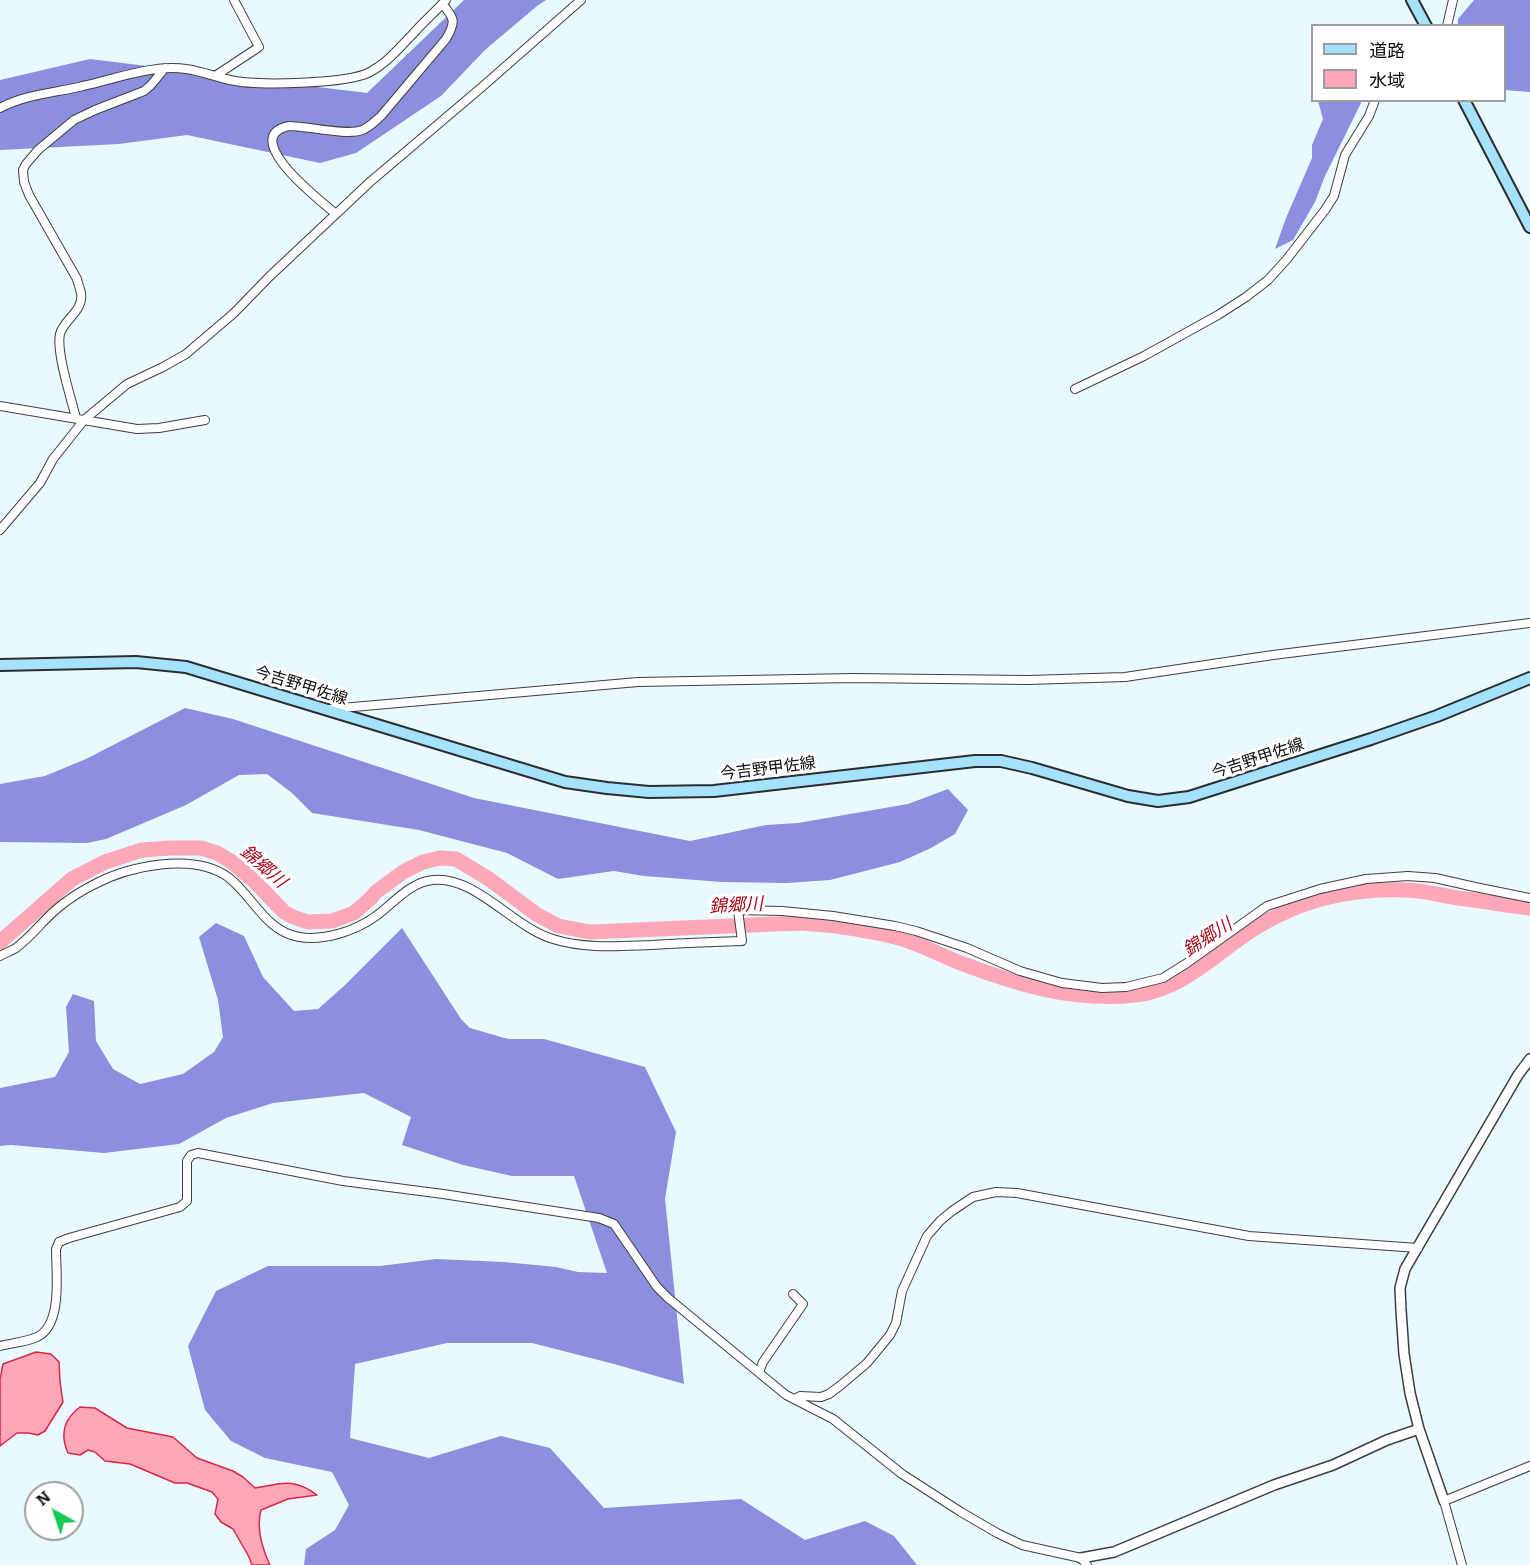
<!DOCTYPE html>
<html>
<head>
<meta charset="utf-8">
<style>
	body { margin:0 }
	#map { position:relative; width:1530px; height:1565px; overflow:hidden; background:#e9faff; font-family:Bitter,"Noto Sans JP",serif }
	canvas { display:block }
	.legend { position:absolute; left:1311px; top:24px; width:195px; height:78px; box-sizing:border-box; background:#fff; border:2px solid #9d9d9d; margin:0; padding:8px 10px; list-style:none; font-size:18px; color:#0b0b0b }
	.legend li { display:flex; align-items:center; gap:12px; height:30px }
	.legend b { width:30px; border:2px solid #9d9d9d }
	.north { position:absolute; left:24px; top:1481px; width:60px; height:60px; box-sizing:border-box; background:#fff; border:2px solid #9d9d9d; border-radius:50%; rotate:320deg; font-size:16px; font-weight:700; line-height:24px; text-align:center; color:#0b0b0b }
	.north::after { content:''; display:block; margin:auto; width:21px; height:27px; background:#16c959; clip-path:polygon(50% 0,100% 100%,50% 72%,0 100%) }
</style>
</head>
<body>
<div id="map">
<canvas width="1530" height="1565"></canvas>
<ul class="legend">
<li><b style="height:8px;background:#a4e2ff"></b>道路</li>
<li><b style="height:16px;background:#fda7b8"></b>水域</li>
</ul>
<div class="north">N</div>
</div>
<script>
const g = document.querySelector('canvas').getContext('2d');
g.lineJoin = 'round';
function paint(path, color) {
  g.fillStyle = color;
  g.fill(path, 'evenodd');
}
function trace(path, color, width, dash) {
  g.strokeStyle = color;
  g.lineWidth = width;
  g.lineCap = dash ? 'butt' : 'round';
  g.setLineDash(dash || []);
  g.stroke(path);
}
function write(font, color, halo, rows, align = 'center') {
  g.font = font + ' Bitter,"Noto Sans JP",serif';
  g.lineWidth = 6;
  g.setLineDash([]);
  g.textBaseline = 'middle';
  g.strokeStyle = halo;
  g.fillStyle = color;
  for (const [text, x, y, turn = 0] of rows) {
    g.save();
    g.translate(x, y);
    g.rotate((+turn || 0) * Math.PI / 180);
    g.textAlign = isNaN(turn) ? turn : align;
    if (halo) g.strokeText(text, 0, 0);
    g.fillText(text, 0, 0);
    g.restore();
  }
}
const forest = new Path2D(`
	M464,0H546L537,6L485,50L441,96L356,153L320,163L187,135L119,144L0,150V80L90,59L367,93Z
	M1474,0H1530V92L1505,90L1504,26L1458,25V19Z
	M1318,101H1362L1325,176L1315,202L1293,240L1275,249L1286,218L1312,158V145L1323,119Z
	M185,708L233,719L474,798L690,841L766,825L798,823L908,804L948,789L968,810L955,834L931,848L900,862L830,880L787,883L722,882L644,876L614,871L558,879L507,853L419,830L312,813L292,793L267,774L239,775L186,805L106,839L87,843L0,842V784L45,776L86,759Z
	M216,923L244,936L263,977L294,1011L318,1009L344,986L402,928L461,1019L470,1028L508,1039H544L645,1067L676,1132L665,1199L684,1384L614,1364L532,1343H447L355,1364L350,1438L429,1458L501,1436L550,1448L604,1508L741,1499L805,1540L865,1521L894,1536L917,1565H304L306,1549L335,1530L349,1505L332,1472L265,1458L231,1441L205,1410L188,1346L216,1291L268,1266H380L436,1259L504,1262L556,1267L578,1272L607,1273L574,1176H512L463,1165L402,1145L411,1117L364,1093L273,1103L226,1118L179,1144L104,1153L11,1145L0,1146V1088L55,1077L69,1052L66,1007L73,994L94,1001L96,1041L113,1069L140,1084L183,1074L214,1052L223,1037L218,1000L199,937Z`);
const water = new Path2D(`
	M36,1352L51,1354L59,1362L60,1382L63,1402L45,1431L38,1435L28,1433H17L0,1446V1379L3,1364Z
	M80,1407L95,1408L127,1428L173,1437L197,1458L233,1471L243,1477L255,1488C281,1484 293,1477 317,1495L288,1499L261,1510C256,1528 262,1548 270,1565H252L249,1557L233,1529L221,1522L215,1514L218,1499L212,1492L187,1483H175L130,1464L105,1461L95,1452L88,1450L80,1455L68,1453C60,1435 64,1419 80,1407Z`);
const river = new Path2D(`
	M0,942L72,879L105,862L142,850L170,848H201L217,853L232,862L253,880L284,912L293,917L308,922L332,921L354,913L371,898L376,892L403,872L423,862L440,858L456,859L489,879L536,914L558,926L590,932L800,923C835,925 869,930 903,939C922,945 940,955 958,962C1016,984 1072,1002 1135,995C1185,990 1219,949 1260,925C1304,899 1353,888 1404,890C1422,890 1440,895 1458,898C1482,901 1506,905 1530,908`);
const minor = new Path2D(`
	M1447,26L1453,0
	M215,76L259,47L234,0
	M0,108C26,94 55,93 83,86C115,79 154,64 186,69C201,71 216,77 230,80C256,86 348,84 370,72C387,63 398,49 411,36C422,23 435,12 446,0
	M336,214C322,202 237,137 289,126C307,126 348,136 362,130C369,128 375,121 381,116L446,39C456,22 455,18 442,4
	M1075,389L1144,356L1218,315L1246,297L1268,280L1287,259L1325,210L1334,196L1345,155L1369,116L1375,100
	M0,406L137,429L159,428L205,420
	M76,418C71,398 56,352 60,334C64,319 84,311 81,293C80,288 78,284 77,279L29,195L24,182L23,170L26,164L38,150L74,120L95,110L144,91L151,85L165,68
	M0,530L40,483L53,459L84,420L127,384L163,367L186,354L234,313L269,277L370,182L482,87L581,0
	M330,709L638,682L852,678L1028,680L1125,677L1273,655L1530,623
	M0,956C5,953 11,951 16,948C32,936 44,919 59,907C69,899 81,891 93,885C128,866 193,852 228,877C253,896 265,931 299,937C325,941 355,931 376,916C394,903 410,882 433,880C474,875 513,927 553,939C584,949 619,946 652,945C682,943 712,942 742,941L738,910L782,911L833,916L895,926L916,931L967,948L1020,971L1062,983L1102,988L1126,987L1163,978L1187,963L1267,906L1320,889L1366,879L1408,876L1435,878L1475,887L1530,898
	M0,1346C12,1343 26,1342 37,1337C63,1325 56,1273 56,1249L59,1242L69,1238L180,1207L187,1201V1161L191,1155L198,1153L343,1181L443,1194L599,1218L614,1224L657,1287L668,1298L786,1395L833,1419L902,1474L961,1512L997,1533L1022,1545L1081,1558L1087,1565
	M759,1372L763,1362L803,1304L793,1294
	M795,1399L800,1396L821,1397L829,1394L841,1385L867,1363L890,1335L896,1323L902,1291L927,1236L940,1221L952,1211L973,1197L996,1192L1017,1193L1249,1236L1418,1248
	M1462,1565L1444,1501L1530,1466`);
const tertiary = new Path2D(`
	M1444,1501L1419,1429L1410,1393L1404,1354L1401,1310L1400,1288L1405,1269L1518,1075L1530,1059
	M1081,1558L1114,1552L1274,1485L1333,1465L1387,1440L1419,1429`);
const secondary = new Path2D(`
	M1412,0L1426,26
	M1464,100L1530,227
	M0,665L136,662L186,667L565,782L607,788L649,792L714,791L975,761H1001L1032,768L1128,796L1158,801L1189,797L1371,739L1437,716L1530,678`);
const streetNames = [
	["今吉野甲佐線",301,686,17],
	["今吉野甲佐線",1258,759,-18],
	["今吉野甲佐線",768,769,-7]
];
const waterNames = [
	["錦郷川",263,867,41],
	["錦郷川",736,906,-3],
	["錦郷川",1208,938,-33]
];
paint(forest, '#8c8ee0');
paint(water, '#fda7b8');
trace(water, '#db2746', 1.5);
trace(river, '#fda7b8', 15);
trace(minor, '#3e3e3e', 10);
trace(tertiary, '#3e3e3e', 12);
trace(secondary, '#2d2d2d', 14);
trace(minor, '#fff', 8);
trace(tertiary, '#fff', 9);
trace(secondary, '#a4e2ff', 10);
write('16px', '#0b0b0b', '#fff', streetNames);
write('italic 18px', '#a8091e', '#fff', waterNames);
</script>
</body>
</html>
